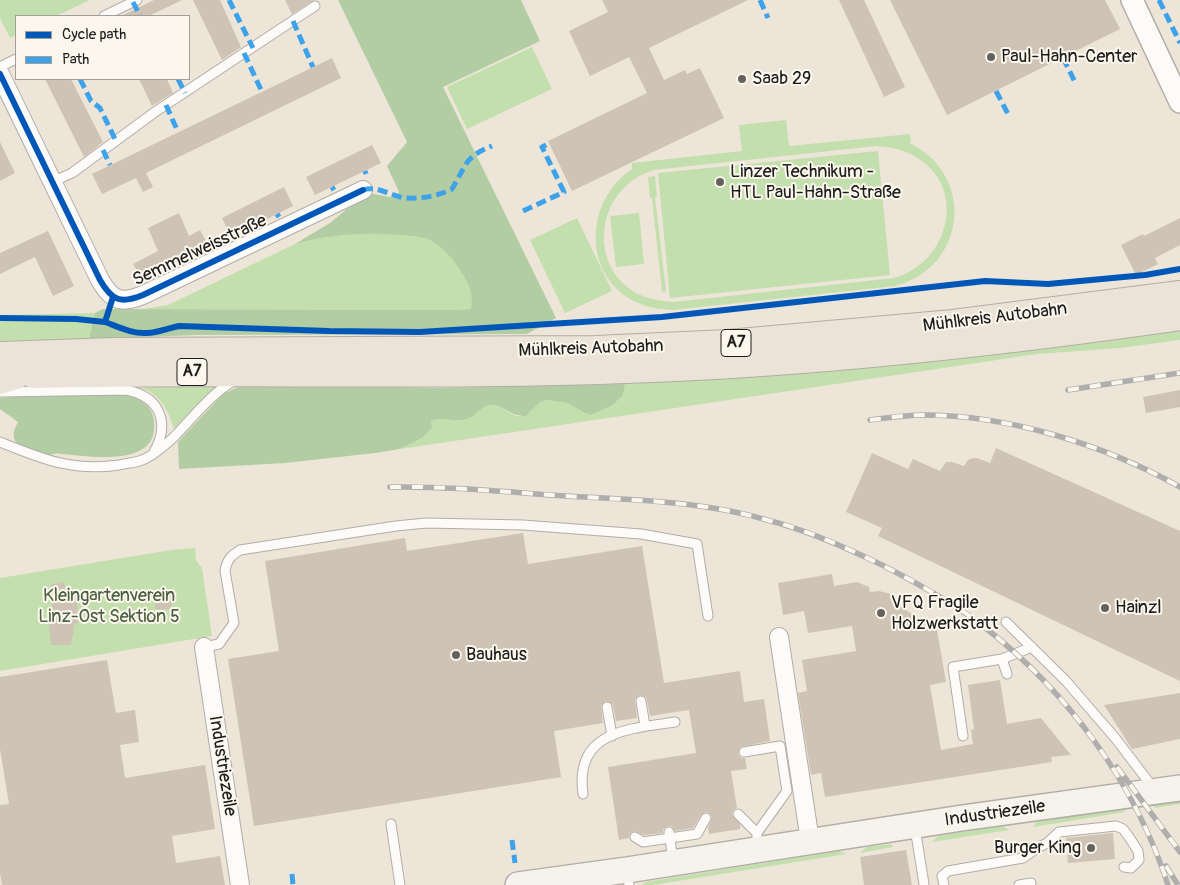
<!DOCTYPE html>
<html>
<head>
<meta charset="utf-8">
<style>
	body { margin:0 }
	#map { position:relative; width:1180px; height:885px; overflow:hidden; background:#ede5d8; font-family:Pangolin,sans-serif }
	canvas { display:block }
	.legend { position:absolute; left:15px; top:15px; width:175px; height:65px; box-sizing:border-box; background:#fbf7ec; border:1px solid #a29f99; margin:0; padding:6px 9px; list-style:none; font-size:15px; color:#1c1c1c }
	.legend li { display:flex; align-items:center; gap:10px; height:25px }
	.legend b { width:25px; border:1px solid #a29f99 }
</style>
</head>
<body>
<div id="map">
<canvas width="1180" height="885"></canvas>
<ul class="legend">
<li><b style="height:6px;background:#0057b8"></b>Cycle path</li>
<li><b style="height:6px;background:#3da2ea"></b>Path</li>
</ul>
</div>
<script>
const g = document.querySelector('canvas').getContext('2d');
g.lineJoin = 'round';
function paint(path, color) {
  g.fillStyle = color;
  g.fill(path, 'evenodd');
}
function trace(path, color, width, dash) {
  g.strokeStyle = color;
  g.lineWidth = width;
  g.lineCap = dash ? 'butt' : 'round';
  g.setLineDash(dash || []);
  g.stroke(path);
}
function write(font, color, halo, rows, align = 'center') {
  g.font = font + ' Pangolin,sans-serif';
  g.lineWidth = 4;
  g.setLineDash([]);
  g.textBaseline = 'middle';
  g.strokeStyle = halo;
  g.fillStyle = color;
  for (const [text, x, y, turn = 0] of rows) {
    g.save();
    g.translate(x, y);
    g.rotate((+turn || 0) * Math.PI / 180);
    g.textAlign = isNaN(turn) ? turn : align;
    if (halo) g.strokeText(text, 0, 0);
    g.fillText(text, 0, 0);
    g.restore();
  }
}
const green = new Path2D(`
	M0,0H90L56,16H16V35L10,38L0,18Z
	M532,47L552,89L467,129L447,87Z
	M786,120L789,146L910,134L911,142L909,143C976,174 967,268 895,286L673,310C663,309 653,309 643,305C582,283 582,202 632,169V163L742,151L739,125ZM876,146C890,147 902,149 914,156C968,185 951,262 894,278L673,302C660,301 648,299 636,293C585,263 598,186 654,170Z
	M878,151L890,275L670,298L658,173Z
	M655,176L657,197H655L666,291L662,292L652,198H650L648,177Z
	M639,213L644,264L616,267L610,216Z
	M577,218L612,291L565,313L530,240Z
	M369,232C386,234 418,232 434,241C447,249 472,281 473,297C473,301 472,305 472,309L455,310L143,309L168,305L295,244L323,237Z
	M95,313L89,339L0,341V315Z
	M1180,329V340L1120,348L1037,354L400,449L422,438L431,421L438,418L456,419L473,415L482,407L492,405L502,407L508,412L517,416H526L539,403L546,400L567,403L585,413L591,415L613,405L623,395L625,384L788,372Z
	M220,383L174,429C168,410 161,395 142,388Z
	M195,548L196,560L202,568L212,636L0,671V578L171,550Z
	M1180,800V804L1155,808L1153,804Z
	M1123,808L1125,812L1033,827L1036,822Z
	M1003,826L1009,830L932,842L938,836Z
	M891,844L893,847L860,853L867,847Z
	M839,851L846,854L653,885H642L645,882Z`);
const forest = new Path2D(`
	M338,0H521L540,41L443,87L556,318L527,334L197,335L89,339L95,313L103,309L455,310L471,309C474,292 469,284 460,270C454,260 444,249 434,242C425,236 412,236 401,235C363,232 332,234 295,244L330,223L359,199L369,193L395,198L399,192L387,166L407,142Z
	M250,384L435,388L625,384L623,395L613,405L591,415L585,413L567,403L546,400L539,403L526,416C509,416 506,406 493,405C481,404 477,416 466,419C454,423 443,416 431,421L432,427L422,438L400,449L375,453L285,463L179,469L178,442L223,394L236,388Z
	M125,394C139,399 152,404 154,421C160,469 88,456 61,454C57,453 53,454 49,455C40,455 24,450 17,443C11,437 14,429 18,422L0,409V398L12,397Z`);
const building = new Path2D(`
	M154,0H182L149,16H121Z
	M193,0H220L241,47L222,60Z
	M285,0H314L292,14Z
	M602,0H748L649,48L664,80L685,70L687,74L700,68L724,118L572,191L548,141L647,93L629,57L590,76L569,31L608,12Z
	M839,0H864L905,87L884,97Z
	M890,0H1105L1120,29L947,115Z
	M332,58L341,78L146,173L153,187L143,192L136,178L102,194L92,174Z
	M45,79H71L103,142L84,157Z
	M139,79H167L173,93L152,106Z
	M0,142L15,173L0,181Z
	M372,145L381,163L315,195L306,177Z
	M284,187L293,206L231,237L222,218Z
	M179,213L189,236L200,230L209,247L142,280L133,264L158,251L148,228Z
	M1180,218V245L1155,258L1158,264L1136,275L1121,245L1143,234L1144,236Z
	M48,231L74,286L53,296L35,257L0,274V253Z
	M1180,390V407L1146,413L1143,397Z
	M996,448L1180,531V681L878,536L882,528L846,512L872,453L908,469L913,459L940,471L946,462H952L964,466L968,460L973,458H977L990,463Z
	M523,533L528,564L642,546L664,683L740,671L744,702L764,699L770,741L740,747L738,754L741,758H745L747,769L731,771L737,808L733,810L732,815L740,824V829L709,834L708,828L712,817L709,813L705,812L701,815L693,828L675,831L672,826H668L663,829V833L644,835L635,831L630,833L629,838L619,840L608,767L696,753L689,710L650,716L647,700L646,697L640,695L635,699L637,718L616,721L613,705L611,703L606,701L601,705L603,723L554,731L561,777L254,826L228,659L279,651L265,561L405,538L407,551Z
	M832,574L834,586L857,582L869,587L870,592L879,591L891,594L892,601L937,630L946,682L930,685L941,750L973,744L971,730L974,729L968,685L1000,680L1007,724L1041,718L1071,755L1051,757L1052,762L825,797L821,773L811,775L798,693L807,691L802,660L856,651L852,626L808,633L804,611L783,615L778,583Z
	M64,582L65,590L77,589L78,624L75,623L71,645H51L49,624H51L53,596L51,584Z
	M156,594H173L171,610L155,609Z
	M107,660L116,713L135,710L139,742L120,745L125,778L205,765L215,829L172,836L176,863L220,856L225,885H2L0,873V805L9,804L0,749V677Z
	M1180,693V739L1132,749L1104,705Z
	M1113,833L1115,859L1068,863L1066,838Z
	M906,850L912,885H864L860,857Z`);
const service = new Path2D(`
	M104,16L137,0
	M0,67L16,59
	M52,182L72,173L155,112L315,6
	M0,392L126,390C159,396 171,422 154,452
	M0,442C42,459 73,472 119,465C127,463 135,463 142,460C153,456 164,446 173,438C193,418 210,394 235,380
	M1006,622L1066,681L1116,739L1154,789
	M204,647L219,644L234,623L225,571C227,559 231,556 240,550L396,526L426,523L523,525L641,534L697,544L708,616
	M1002,659L1007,674
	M641,701L645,726
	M607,707L612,736
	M963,736L953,667L1002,659L1032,647
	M744,752L780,746L787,791L757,833
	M583,794C574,731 628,729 675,722
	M738,814L757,833V837
	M391,824L400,885
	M915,828L924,884
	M669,832L673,861
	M635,837L643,842L697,834L706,818
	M627,870L629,885
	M944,885L942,876L948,871L1023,858L1037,848L1047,843L1059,832L1116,826L1123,829L1129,837L1138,851L1139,860L1131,868L1124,867
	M1019,885L1031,883`);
const minor = new Path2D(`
	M0,74L100,280C112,301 121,304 143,295L363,190
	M779,637L810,841
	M204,647L240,885`);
const tertiary = new Path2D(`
	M1132,0L1180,102`);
const secondary = new Path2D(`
	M518,885L627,870L962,818L1180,788`);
const motorway = new Path2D(`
	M0,356L113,352L595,350L728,344L953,324L1180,295
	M34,374C240,369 446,377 652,368C828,361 1005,341 1180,316
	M0,380L16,375`);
const rail = new Path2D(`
	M1068,390L1180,373
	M870,420C887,418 905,415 923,415C1009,415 1105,445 1180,487
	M390,487C448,486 507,492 565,496C633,500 702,501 767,520C807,530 845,547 882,565C917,583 952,602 983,626C1068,692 1135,783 1168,885
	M1117,767L1180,852
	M1166,866L1178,885`);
const quiet = new Path2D(`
	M229,0L253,48
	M760,0L768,18
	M1159,0L1180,43
	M133,2L140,16
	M293,21L313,67
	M244,53L262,92
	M1063,58L1075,82
	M80,79L91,101L100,108L116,141
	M178,79L185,93
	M996,91L1008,114
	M166,105L178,132
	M103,150L110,165
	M365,171L366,174
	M332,187L334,190
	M363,190C378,185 390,196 405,198C421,199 438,196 452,189C466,166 464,157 492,146
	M523,211L564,192L542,147L550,143
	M277,214L279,217
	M247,229L249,232
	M191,256L192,259
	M158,272L160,275
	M512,840L515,863
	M292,874L293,885`);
const cycleway = new Path2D(`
	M0,74L100,280C112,301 121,304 143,295L363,190
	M113,297L105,322C119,327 132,334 147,333C158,333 168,328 179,326L329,331L420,332L662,317L985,281L1048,284L1145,275L1180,269
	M0,318L76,319L105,322`);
const markers = [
	[991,57,5,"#65625e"],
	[742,79,5,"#65625e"],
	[720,182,5,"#65625e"],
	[1105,608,5,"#65625e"],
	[881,613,5,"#65625e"],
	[456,655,5,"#65625e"],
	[1091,848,5,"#65625e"]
];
const shields = [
	[736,343,30],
	[192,372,30]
];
const shieldNames = [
	["A7",736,343],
	["A7",192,372]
];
const poiNames = [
	["Paul-Hahn-Center",1001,57],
	["Saab 29",752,79],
	["Linzer Technikum -",730,172],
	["HTL Paul-Hahn-Straße",730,193],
	["VFQ Fragile",891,603],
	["Holzwerkstatt",891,624],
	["Hainzl",1115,608],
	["Bauhaus",466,655],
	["Burger King",1081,848,"right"]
];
const streetNames = [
	["Semmelweisstraße",200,251,-25],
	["Mühlkreis Autobahn",995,318,-7],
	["Mühlkreis Autobahn",591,349,-2],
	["Industriezeile",222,766,81],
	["Industriezeile",995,814,-8]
];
const parkNames = [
	["Kleingartenverein",109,596],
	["Linz-Ost Sektion 5",109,617]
];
paint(green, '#c4dfae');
paint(forest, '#b2cda3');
paint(building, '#cfc3b6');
trace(service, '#b2ada5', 11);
trace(minor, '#b2ada5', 20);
trace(tertiary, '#b2ada5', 24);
trace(secondary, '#b2ada5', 28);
trace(motorway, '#b2ada5', 30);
trace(service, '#fcfbf9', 9);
trace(minor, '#fcfbf9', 18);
trace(tertiary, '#fcfbf9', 21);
trace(secondary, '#f6f2ec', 25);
trace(motorway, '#ebe3d8', 28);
trace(rail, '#afaeac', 5.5);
trace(rail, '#fbf7ec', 4, [11]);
trace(quiet, '#3da2ea', 5, [10, 5]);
trace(cycleway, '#0057b8', 6);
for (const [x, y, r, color] of markers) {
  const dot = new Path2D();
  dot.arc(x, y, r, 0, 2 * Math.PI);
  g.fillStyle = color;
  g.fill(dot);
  trace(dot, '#fbf7ec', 2);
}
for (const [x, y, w] of shields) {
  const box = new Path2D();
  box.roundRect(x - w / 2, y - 13.5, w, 27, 4);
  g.fillStyle = '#fbf7ec';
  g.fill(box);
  trace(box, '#1c1c1c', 1);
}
write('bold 16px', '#1c1c1c', null, shieldNames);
write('18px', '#1c1c1c', '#fbf7ec', poiNames, 'left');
write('18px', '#1c1c1c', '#fbf7ec', streetNames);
write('18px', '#4b5e43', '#fbf7ec', parkNames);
</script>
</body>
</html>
